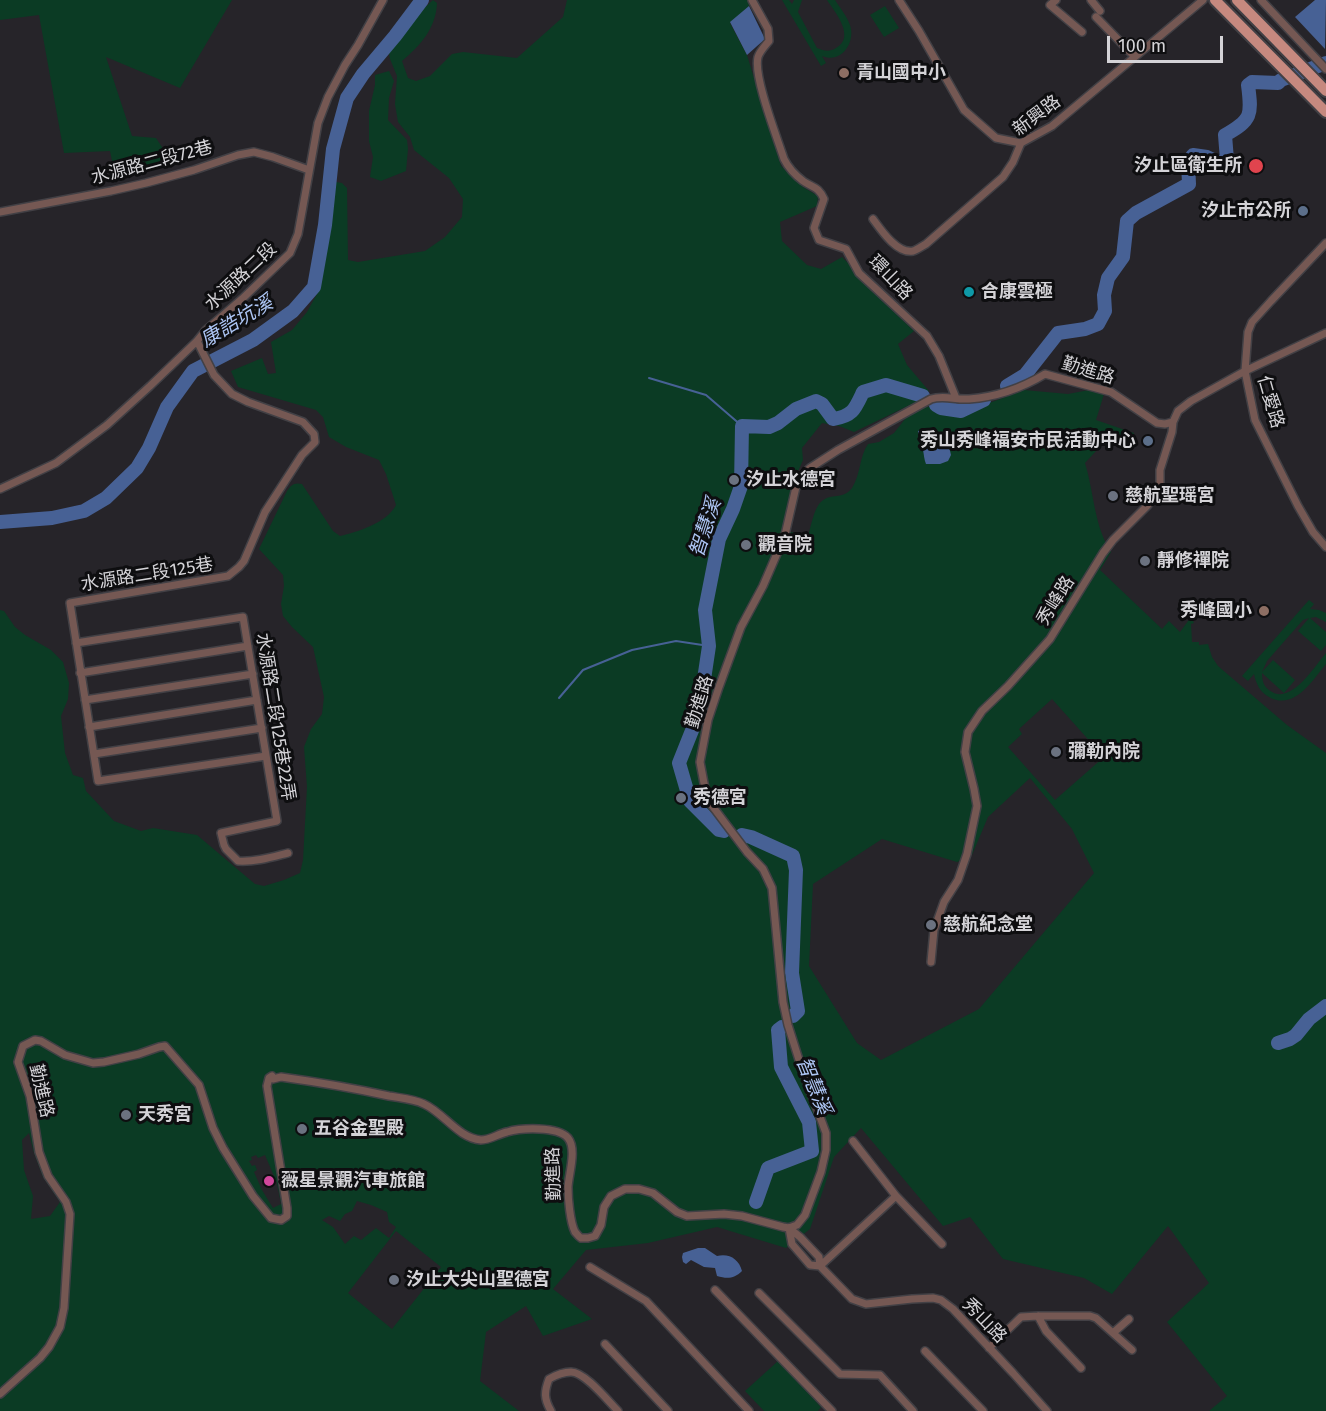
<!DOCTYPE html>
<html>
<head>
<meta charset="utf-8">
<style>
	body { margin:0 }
	#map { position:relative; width:1326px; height:1411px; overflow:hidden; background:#262429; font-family:"Fira Sans",sans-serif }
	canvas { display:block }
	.scale { position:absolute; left:1107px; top:36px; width:116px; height:27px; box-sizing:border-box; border:3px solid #d4d3d7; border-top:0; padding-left:8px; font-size:18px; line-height:21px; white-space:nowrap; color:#d4d3d7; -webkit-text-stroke:4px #0e0e10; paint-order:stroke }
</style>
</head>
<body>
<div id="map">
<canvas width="1326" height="1411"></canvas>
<div class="scale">100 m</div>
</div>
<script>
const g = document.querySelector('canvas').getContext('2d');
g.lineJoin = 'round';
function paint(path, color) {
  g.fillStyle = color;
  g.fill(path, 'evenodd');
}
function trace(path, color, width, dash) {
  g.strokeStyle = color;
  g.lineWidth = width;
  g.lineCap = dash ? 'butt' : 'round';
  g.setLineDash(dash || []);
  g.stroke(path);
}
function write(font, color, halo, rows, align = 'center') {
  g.font = font + ' "Fira Sans","Noto Sans TC",sans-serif';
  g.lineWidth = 6;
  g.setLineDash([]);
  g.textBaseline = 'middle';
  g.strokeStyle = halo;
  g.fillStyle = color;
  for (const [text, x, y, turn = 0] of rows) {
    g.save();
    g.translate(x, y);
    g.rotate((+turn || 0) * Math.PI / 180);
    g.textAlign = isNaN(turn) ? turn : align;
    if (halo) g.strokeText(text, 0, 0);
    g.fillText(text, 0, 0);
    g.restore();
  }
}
const green = new Path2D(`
	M0,0H232L180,88L106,57L132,136L156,138L168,156L182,160L115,175L110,151L64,153L39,15L0,20Z
	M433,0L437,3C436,28 421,45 402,61L408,78L416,81L430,76L452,54L463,52L517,58L563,17L567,0H748L749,6L730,23L747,55L781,166L803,187L818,196L817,206L780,222L782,241L807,265L821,269L842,257L849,264L859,279L914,331L898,344L907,365L929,391L916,402L854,432L839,426L822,423L802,448L803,460L793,483L782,530L808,536C811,527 814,507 822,501C831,493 843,500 852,488C861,474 859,457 868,444L879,442L894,433L905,419L919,409L925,407L947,405L965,407L992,402L1024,390L1068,394L1089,390L1104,394L1096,420L1134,433L1131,442H1108L1097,446L1096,451L1085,463C1094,492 1094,526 1111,552L1100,570L1162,629L1169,621L1180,632L1191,617L1194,623L1191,624L1192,642H1199V645L1208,644L1212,657L1218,666L1287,725L1326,753V1411H1209L1227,1396L1167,1322L1209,1283L1168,1226L1112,1294L1084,1278L1003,1259L970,1217L943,1226L861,1128L834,1157L810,1229L786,1248L717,1227L648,1243L586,1250L553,1289L592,1319L543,1336L526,1306L486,1332L480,1381L519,1411H0V610L4,611L15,627L25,635L51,650L63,662L69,683L68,699L61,716L65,753L73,775L83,778L86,791L114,821L141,831L153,828L197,835L255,884L264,886L284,880L300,873L303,860L307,787L304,747L311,729L322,714L324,697L313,647L292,627L283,616L281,604L284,586L283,575L259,549L287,491C291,485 294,482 302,484L333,531L340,536C357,532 387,523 396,505L386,474L379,460L346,447L329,437L323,417L316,410L238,387L231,371L262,358L268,374L276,373L271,342L292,330L307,312L317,294L326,252L333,190L336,182L342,183L347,188L348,260L358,262L425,251L445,237L462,217L463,199L449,178L414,150L410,137L398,122L395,104L397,76L390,59L389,53L420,12ZM1052,699L1104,757L1055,800L1008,747L1022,734L1019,729ZM1030,778L1072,829L1094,873L979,1009L881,1060L857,1043L809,966L813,884L882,839L957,862L972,855L988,817ZM29,1133L34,1153L43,1177L60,1202L50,1216L31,1219L33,1196L24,1170L22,1140ZM256,1155L258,1158L265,1155L277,1183L281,1204L273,1208L262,1190L254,1172L257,1170L255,1165L252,1166L249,1161L252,1160L251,1157ZM357,1201L371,1205L387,1212L389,1222L396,1227L389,1238L376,1228L361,1240L354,1236L345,1244L333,1227L322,1220L329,1216L340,1221L345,1214L352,1211ZM396,1231L441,1267L392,1329L348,1293Z
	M782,0H789L792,4L794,0H802L798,12L817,48C824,51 830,52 836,48C856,37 835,12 827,0H835C840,8 847,16 850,25C856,43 841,64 822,56L826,63L821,66Z
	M885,6L899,28L884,37L870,15Z
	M389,71L394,81L389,98L388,120L407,140L408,149L406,171L381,181L370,177L373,157L369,141V111L375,85V75Z
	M1309,600L1314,604L1310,609L1319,610L1326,613V622L1316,617L1310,618L1326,632V645L1321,651L1298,631L1309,618L1303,620L1267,661L1262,672L1273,660L1295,680L1284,693L1262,673C1262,679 1263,686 1269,690C1290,707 1314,667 1326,653V664C1312,681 1294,711 1269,697C1260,692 1256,684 1254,674L1248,681L1242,676Z
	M778,1361L821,1407L818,1411H764L745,1391Z`);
const water = new Path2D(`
	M1315,0H1326L1325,49L1295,17Z
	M749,6L765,39L747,55L730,22Z
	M921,430H925L949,446L951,455L948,461L940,464H926C924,459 924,455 923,450C922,444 919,438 918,431Z
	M698,1248H705L717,1256C729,1253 739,1259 742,1271C734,1279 727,1279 717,1276L715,1268L704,1267L691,1260L686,1264L683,1262L682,1257L683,1253Z`);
const stream = new Path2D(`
	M649,378L706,395L742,426
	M559,698L583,670L632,650L676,641L709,646`);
const river = new Path2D(`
	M1007,386L1025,375L1058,333L1085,329L1098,324L1105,311L1104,295L1108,278L1123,257L1127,221L1136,213L1189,184L1188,162L1193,155L1207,157L1220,163L1227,160L1225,135C1252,120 1252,115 1248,85L1252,82L1278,83L1281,80L1326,63
	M936,405L941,408L961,411L984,400
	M0,522L52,518L84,511L106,498L137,468L149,448L167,407L193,371L253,340L293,311L314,287L325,225L333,149L347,98L363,74L395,36L422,0
	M724,831L719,830L690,801L679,763L699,713L709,646L705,610L719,539L733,509L741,486L742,426L769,427L778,423L796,409L816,401L822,404L833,419C853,416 855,409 863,392L886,385L923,396
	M742,835L751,837L793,856L796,870L792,973L798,1011L793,1016
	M1278,1043L1290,1039L1296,1035L1309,1019L1326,1006
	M756,1202L768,1168L812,1151L809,1122L781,1067L778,1030L782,1027`);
const minor = new Path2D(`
	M752,0L768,29L769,41C765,46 760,51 758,57C753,76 777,137 784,159C788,167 795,175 803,181C813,188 818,186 824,199L814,228L819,240L846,249L859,273L927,336L939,356L956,398
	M899,0L919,31L964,110L996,138L1021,143
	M1056,0L1050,5L1082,32
	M1091,0L1100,11
	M1261,0L1326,69
	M1096,17L1134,56
	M0,212L111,191L146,183L194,170L238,155L254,152L273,157L309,170
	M873,219C881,230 897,254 913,251C917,250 922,246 926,244L1003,177L1013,162L1021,143L1052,126L1203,0
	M1326,243L1271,301L1252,322L1248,332L1245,371L1255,420L1298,506L1313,532L1326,547
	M197,341L214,375L232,394L248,402L303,422L314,434L315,442L302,455L265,512L244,561L239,567L228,576L70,603L98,781L266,756
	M0,489L56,463L107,425L150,386L197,341L206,330L242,299L290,253L298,234L318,123L328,97L345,65L358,45L383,0
	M76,643L243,617L277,821L221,833L224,845L226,849L238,861C256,862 272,857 288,853
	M80,673L248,646
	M85,700L253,674
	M89,727L257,700
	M94,754L262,728
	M931,962L934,930L944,902L958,880L967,854L977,806L974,789L965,752L968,732L982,711L1008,686L1050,639L1103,553L1113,540L1147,506L1160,490V470L1172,432L1173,422L1178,411L1191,401L1245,371L1326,333
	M853,1141L896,1196L942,1244
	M789,1228L792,1244L810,1265L820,1266L852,1299L866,1304L912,1299L933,1298L941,1300L953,1309L1013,1373L1047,1411
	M789,1228L800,1237L819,1257L820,1266
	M820,1266L896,1196
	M590,1267L646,1301L749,1411
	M715,1290L832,1411
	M759,1293L840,1374L880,1375L913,1411
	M1038,1316L1046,1331L1081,1368
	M1113,1333L1129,1319
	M605,1344L668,1411
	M989,1348L1021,1317L1038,1316H1090L1096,1318L1132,1350
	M925,1351L983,1411
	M0,1394L40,1358L49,1347L60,1327L64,1308L70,1214L66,1202L48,1176L39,1152L30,1096L18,1062L23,1046L35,1040L41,1041L65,1055L93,1063L104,1062L139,1054L159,1047L165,1046L199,1085L213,1128L223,1148L253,1196L271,1218L281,1220L287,1216V1208L267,1086L269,1078L272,1076L273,1079L281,1077C317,1082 353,1088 389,1096C400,1098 414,1099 424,1104C444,1113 458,1138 481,1140C490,1140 498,1134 507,1132C521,1128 558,1126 568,1138C577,1149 569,1173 568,1187C568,1198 570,1222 575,1232C576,1233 579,1237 581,1238H588L595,1236L601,1225L604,1207L611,1196L625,1189H639L653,1193L677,1212L687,1216L724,1214L742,1216L783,1227L789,1228L797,1225L805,1215L821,1172L826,1150V1133L800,1063L788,1025L783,1002L772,888L763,869L747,852L707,799L700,762L708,720L719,687L741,627L763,586L785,535L796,487L803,474L810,468L838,450L931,399C944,395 955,400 969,399C996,397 1022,388 1045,374L1111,392L1157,423L1165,424L1173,422
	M551,1411C544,1399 544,1392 549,1379C556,1375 563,1372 571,1372C585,1372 608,1401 618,1411`);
const primary = new Path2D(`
	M1215,0L1326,112
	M1237,0L1326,91`);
const markers = [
	[844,73,6,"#8d6e63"],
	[1256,166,8,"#e0444e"],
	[1303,211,6,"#5c6f8a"],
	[969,292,6,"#0f9aa8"],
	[1148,441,6,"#5c6f8a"],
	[734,480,6,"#6b7280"],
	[1113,496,6,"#6b7280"],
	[746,545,6,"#6b7280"],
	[1145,561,6,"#6b7280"],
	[1264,611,6,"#8d6e63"],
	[1056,752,6,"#6b7280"],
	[681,798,6,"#6b7280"],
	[931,925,6,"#6b7280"],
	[126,1115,6,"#6b7280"],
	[302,1129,6,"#6b7280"],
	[269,1181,6,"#d1479c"],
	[394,1280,6,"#6b7280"]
];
const poiNames = [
	["青山國中小",856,73],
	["汐止區衛生所",1242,166,"right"],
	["汐止市公所",1291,211,"right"],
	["合康雲極",981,292],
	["秀山秀峰福安市民活動中心",1136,441,"right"],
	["汐止水德宮",746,480],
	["慈航聖瑶宮",1125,496],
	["觀音院",758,545],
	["靜修禪院",1157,561],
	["秀峰國小",1252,611,"right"],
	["彌勒內院",1068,752],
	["秀德宮",693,798],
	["慈航紀念堂",943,925],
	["天秀宮",138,1115],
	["五谷金聖殿",314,1129],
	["薇星景觀汽車旅館",281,1181],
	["汐止大尖山聖德宮",406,1280]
];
const streetNames = [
	["新興路",1037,116,-37],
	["水源路二段72巷",152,163,-15],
	["水源路二段",241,277,-43],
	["環山路",890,278,46],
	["勤進路",1088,371,17],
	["仁愛路",1270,402,74],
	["水源路二段125巷",147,575,-9],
	["秀峰路",1056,601,-58],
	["勤進路",700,702,-73],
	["水源路二段125巷22弄",275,717,81],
	["勤進路",41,1091,77],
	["勤進路",554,1174,-92],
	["秀山路",984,1321,46]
];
const waterNames = [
	["康誥坑溪",237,322,-31],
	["智慧溪",706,528,-72],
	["智慧溪",813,1086,68]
];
paint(green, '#0b3b24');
paint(water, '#476195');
trace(stream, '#476195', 2);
trace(river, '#476195', 14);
trace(minor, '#424045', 10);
trace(primary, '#424045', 14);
trace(minor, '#755853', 7);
trace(primary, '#c6897f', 10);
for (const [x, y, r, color] of markers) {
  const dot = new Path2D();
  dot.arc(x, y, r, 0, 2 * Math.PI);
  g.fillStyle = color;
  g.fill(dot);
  trace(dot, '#0e0e10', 2);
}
write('bold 18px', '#d4d3d7', '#0e0e10', poiNames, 'left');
write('18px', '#d4d3d7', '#0e0e10', streetNames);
write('italic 20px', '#adc5f4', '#0e0e10', waterNames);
</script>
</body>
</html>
